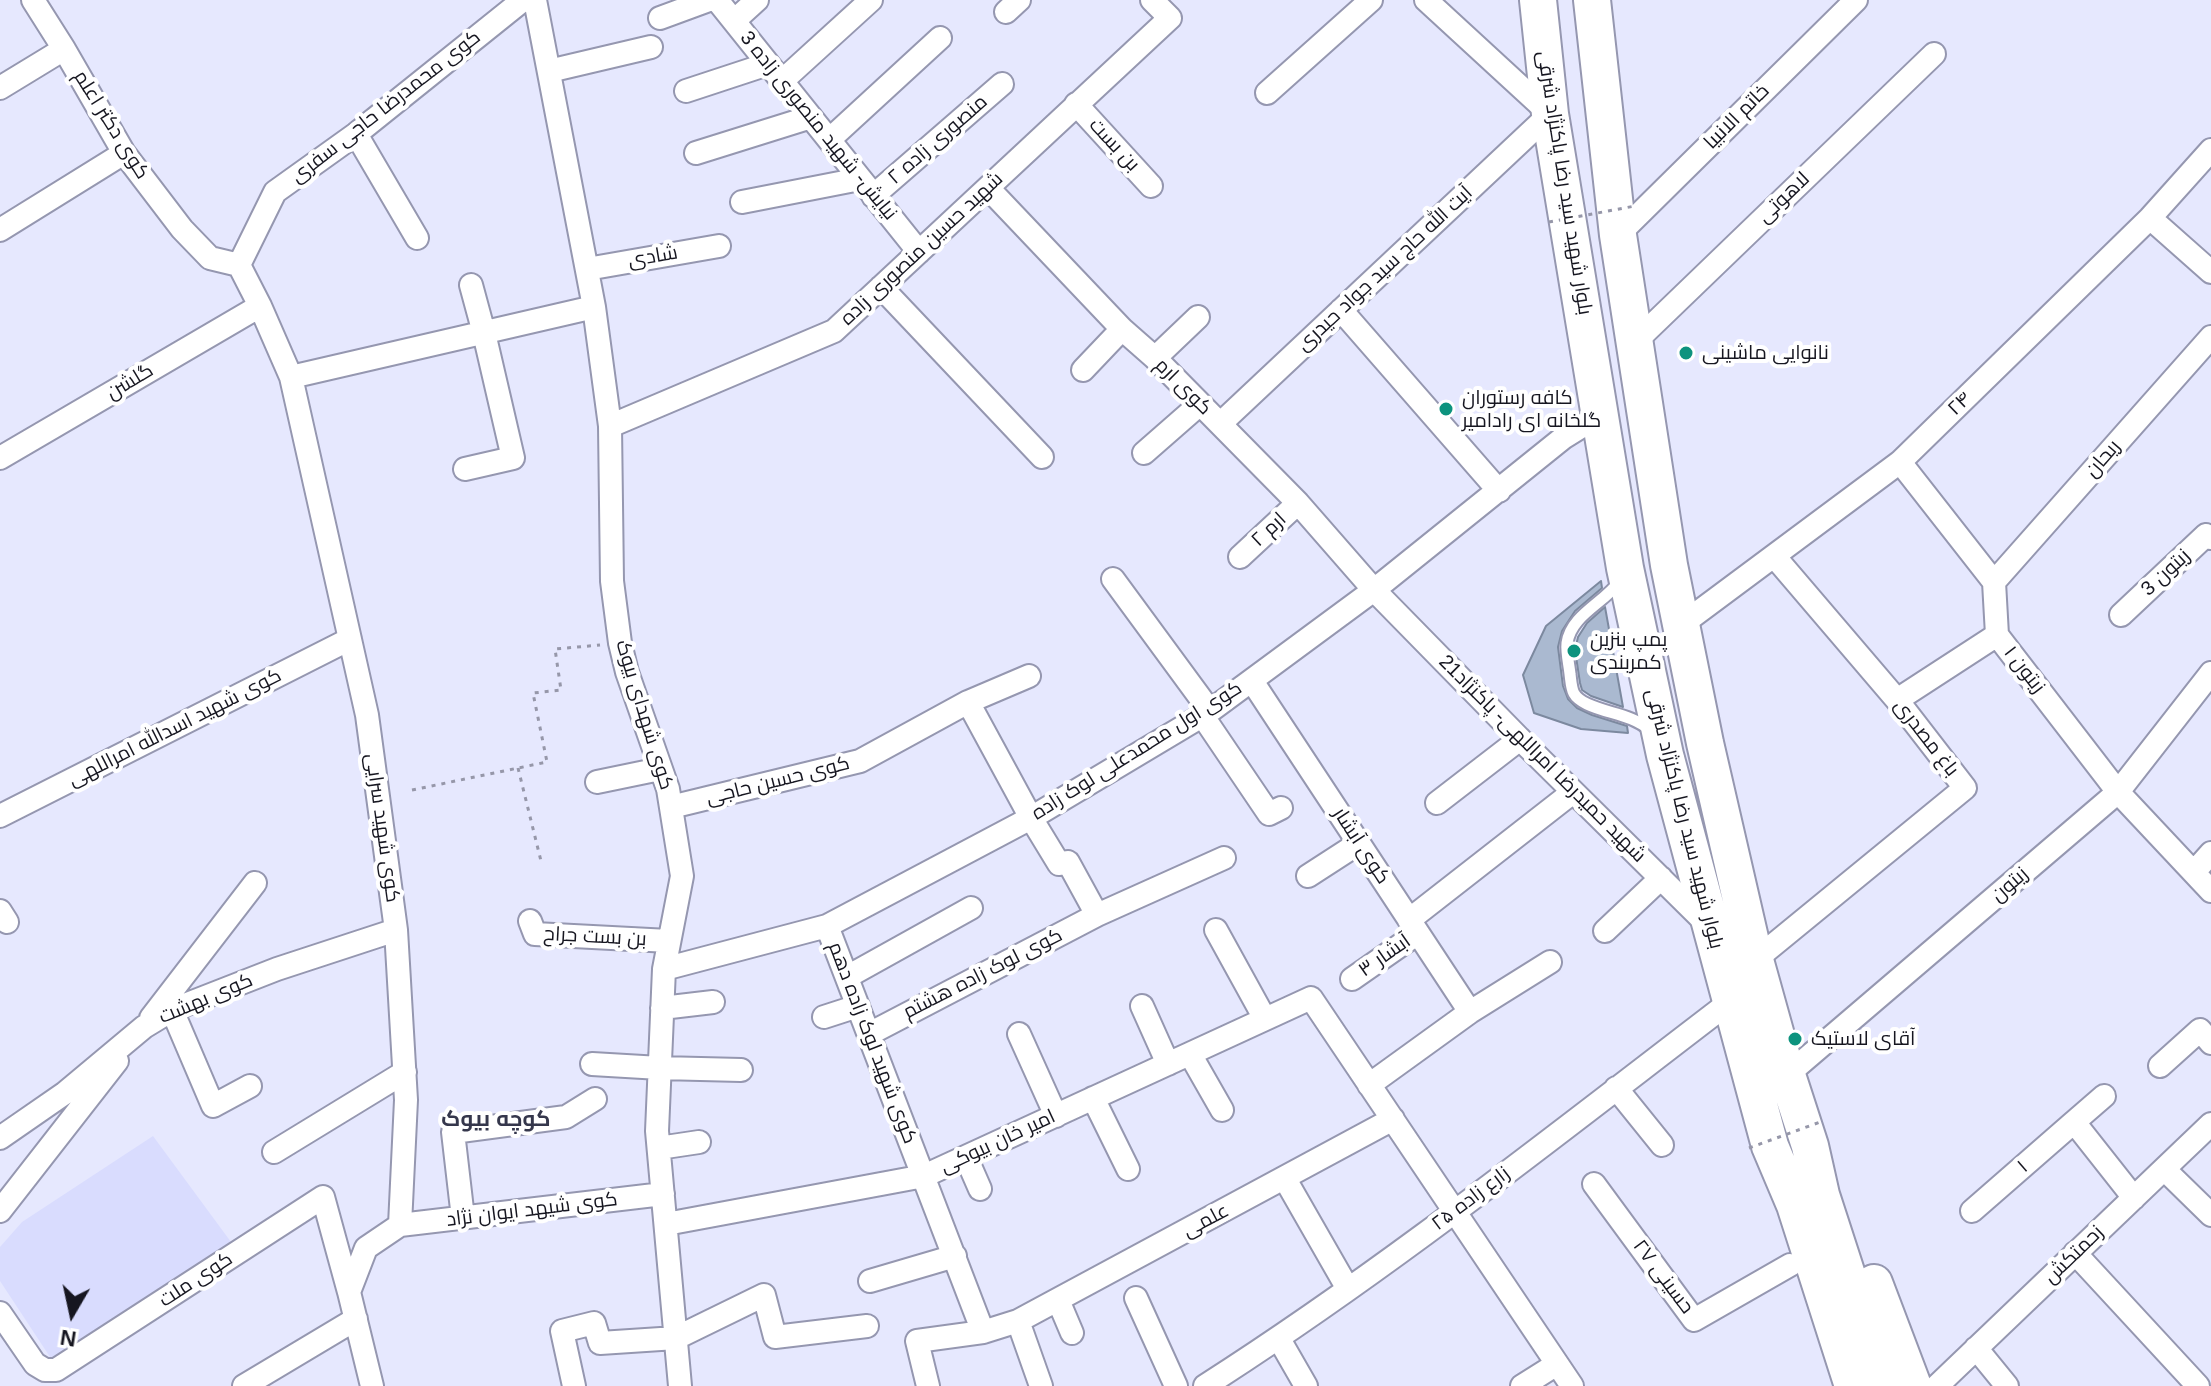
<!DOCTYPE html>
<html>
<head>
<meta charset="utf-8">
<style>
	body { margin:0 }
	#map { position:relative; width:2211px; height:1386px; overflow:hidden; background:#e6e8fe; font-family:Arial,sans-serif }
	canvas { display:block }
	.north { position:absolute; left:32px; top:1274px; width:80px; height:80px; -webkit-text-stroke:6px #fff; paint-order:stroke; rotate:189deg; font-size:22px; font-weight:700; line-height:32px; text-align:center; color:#161620 }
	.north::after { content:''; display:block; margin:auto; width:28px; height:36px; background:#161620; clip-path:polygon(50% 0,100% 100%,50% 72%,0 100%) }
</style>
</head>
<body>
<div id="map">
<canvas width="2211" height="1386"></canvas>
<div class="north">N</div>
</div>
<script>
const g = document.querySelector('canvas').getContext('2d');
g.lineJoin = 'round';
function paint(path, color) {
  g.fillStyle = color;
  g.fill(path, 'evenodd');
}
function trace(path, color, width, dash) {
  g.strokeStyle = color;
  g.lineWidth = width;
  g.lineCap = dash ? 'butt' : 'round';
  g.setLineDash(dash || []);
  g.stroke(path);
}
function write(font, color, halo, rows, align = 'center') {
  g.font = font + ' Arial,Cairo,sans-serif';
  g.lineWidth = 8;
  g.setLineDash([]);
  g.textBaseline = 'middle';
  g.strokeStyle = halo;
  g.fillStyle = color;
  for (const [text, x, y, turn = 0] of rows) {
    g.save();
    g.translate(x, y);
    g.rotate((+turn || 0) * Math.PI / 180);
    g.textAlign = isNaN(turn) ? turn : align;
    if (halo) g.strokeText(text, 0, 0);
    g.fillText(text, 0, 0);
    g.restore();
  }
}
const built = new Path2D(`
	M153,1136L231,1242L52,1360L0,1281V1247L22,1222Z`);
const building = new Path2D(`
	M1601,581L1602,588L1575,611L1562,631L1558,647L1563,686L1568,699L1577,708L1592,715L1627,726L1628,733L1581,729L1534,713L1523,675L1546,626Z
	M1605,607L1623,707L1591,696L1582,690L1580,683L1575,650L1578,637L1587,623Z`);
const path = new Path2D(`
	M518,768L541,861
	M412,790L547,762L533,693L561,690L555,649L600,645`);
const lane = new Path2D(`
	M1619,582C1604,603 1571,615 1567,643C1566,653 1569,664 1570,674C1572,690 1571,696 1587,704C1608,714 1631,714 1650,730`);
const street = new Path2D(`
	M33,0L64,49L124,153L182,229L210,258L239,265
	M535,0L594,307L610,426L612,581L620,643L627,672L668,789L682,876L664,969L657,1131L680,1386
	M717,0L919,252
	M1006,12L1019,0
	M660,18L709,0
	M734,21L757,0
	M549,71L651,47
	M782,81L871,0
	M0,88L64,49
	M686,91L768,64
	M1267,93L1371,0
	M1076,104L1151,186
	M356,134L417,238
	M829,140L940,38
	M696,153L811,117
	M988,188L1122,329L1155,358L1298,503L1374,590L1520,739L1708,925
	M873,196L1002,84
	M742,202L860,179
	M2150,218L2211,272
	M0,230L124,153
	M1618,235L1856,0
	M239,265L260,306L291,377L367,715L396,930L406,1100L400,1225L366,1248L349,1292L372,1386
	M239,265L275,192L356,134L523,0
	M587,269L719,246
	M881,287L1042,457
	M1341,310L1499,491
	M1635,342L1934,54
	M1155,358L1198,317
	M1083,370L1122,329
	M291,377L594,307
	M1220,424L1550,114L1426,0
	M610,426L834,331L1170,18L1152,0
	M1144,453L1200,404
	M0,458L260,306
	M1900,462L1994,582L1997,635L2118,792L2211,891
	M465,469L513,458L484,333L471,285
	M1240,557L1298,503
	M1113,579L1210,711
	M1994,582L2211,337
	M2121,615L2206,535L2211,538
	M1681,625L1900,462L2150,218L2211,150
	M1252,681L1470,1012
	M1897,700L1997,635
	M968,702L1031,818L1059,864L1068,862L1097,915L1224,858
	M1202,715L1269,814L1281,808
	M597,782L660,769
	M1437,803L1520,739
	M671,807L860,761L968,702L1029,676
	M0,816L350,639
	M2194,872L2211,853
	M1308,876L1359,843
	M0,911L7,922
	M1409,920L1573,792
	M530,921L535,934L669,941
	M827,926L983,1332L1018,1321L1041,1386
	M1216,930L1265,1019
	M1605,931L1661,878
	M1755,960L1965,788L1897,700L1774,556
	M664,969L827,926L1031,818L1210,711L1374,590L1563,438L1600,415
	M847,977L971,908
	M1352,979L1418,933
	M1142,1006L1168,1064
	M662,1008L713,1002
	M172,1010L213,1106L250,1086
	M824,1017L858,1006
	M151,1018L255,883
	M869,1034L1097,915
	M1019,1034L1056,1116
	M1190,1054L1222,1110
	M592,1064L660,1068L741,1070
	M2160,1066L2200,1030L2211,1043
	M1787,1075L2118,792L2211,673
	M1369,1085L1470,1012L1550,962
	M1616,1088L1662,1145
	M2104,1096L2074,1122L2134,1198
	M1093,1098L1128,1169
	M0,1138L65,1093L144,1027L172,1010L277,969L396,930
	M659,1148L699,1142
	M274,1152L405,1072
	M966,1157L980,1189
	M2164,1169L2211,1215
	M1285,1179L1348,1289
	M1594,1184L1694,1320L1790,1265
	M0,1211L117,1061
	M1972,1211L2074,1122
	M463,1218L453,1132L566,1117L595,1099
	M666,1224L924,1176L1311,998L1572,1386
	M400,1225L663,1194
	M2075,1253L2198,1386
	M870,1281L955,1256
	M1136,1298L1176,1386
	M1058,1300L1072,1333
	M0,1313L35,1364L45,1370H56L323,1197L349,1292
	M1018,1321L1393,1119
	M1279,1339L1306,1386
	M1976,1348L2007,1386
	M244,1386L356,1319
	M574,1386L562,1331L594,1323L600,1343L676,1338L764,1295L775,1337L867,1326
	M928,1386L917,1341L983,1332
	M1205,1386C1388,1269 1558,1133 1731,1001
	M1522,1386L1557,1364
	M1937,1386L2211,1124`);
const primary = new Path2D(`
	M1538,0L1550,114L1625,568L1665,755L1770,1146L1795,1205L1853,1386
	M1592,0L1618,235L1669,565L1705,743L1755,960L1787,1075L1810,1146L1821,1195L1883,1386
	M1874,1283L1913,1386`);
const pathBridge = new Path2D(`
	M1549,222L1635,206
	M1749,1148L1823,1121`);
const markers = [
	[1686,353,8,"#0d937e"],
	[1446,409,8,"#0d937e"],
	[1574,651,8,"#0d937e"],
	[1795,1039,8,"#0d937e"]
];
const streetNames = [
	["کوی محمدرضا حاجی سفری",386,107,-38],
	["خاتم الانبیا",1737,117,-45],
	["کوی دکتر اعلم",111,125,58],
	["نیایش- شهید منصوری زاده 3",818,126,51],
	["منصوری زاده ۲",938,140,-41],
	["بن بست",1114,145,47],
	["بلوار شهید سید رضا پاکنژاد شرقی",1564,183,81],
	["لاهوتی",1784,198,-44],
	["شهید حسین منصوری زاده",922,249,-43],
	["شادی",653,257,-10],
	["آیت الله حاج سید جواد حیدری",1385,269,-43],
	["گلشن",130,382,-31],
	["کوی ارم",1183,387,45],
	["۲۴",1960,404,-44],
	["ریحان",2103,459,-49],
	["ارم ۲",1269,530,-43],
	["زیتون 3",2166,573,-43],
	["زیتون ۱",2024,670,52],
	["کوی شهدای بیوک",644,715,73],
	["کوی شهید اسدالله امراللهی",175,728,-27],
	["باغ مصدری",1926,738,52],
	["کوی اول محمدعلی لوک زاده",1137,751,-32],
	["شهید حمیدرضا امراللهی- پاکنژاد21",1542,759,45],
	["کوی حسین حاجی",778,781,-14],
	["بلوار شهید سید رضا پاکنژاد شرقی",1684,819,76],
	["کوی شهید سرایی",382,828,82],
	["کوی آبشار",1361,846,57],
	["زیتون",2010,885,-41],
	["بن بست جراح",595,937,3],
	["آبشار ۳",1385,956,-35],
	["کوی لوک زاده هشتم",983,974,-27],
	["کوی بهشت",206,999,-23],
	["کوی شهید لوک زاده دهم",872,1043,69],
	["امیر خان بیوکی",998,1142,-25],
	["۱",2023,1167,-41],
	["زارع زاده ۲۵",1471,1199,-37],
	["کوی شیهد ایوان نژاد",532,1210,-7],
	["علمی",1206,1221,-28],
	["زحمتکش",2074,1255,-44],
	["حسینی ۲۷",1663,1277,53],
	["کوی ملت",196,1280,-33]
];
const poiNames = [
	["نانوایی ماشینی",1702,353],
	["کافه رستوران",1462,398],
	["گلخانه ای رادامیر",1462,421],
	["پمپ بنزین",1590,640],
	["کمربندی",1590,663],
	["آقای لاستیک",1811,1039]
];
const neighbourhoodNames = [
	["کوچه بیوک",496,1120]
];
paint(built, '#d9dcfe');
paint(building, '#aab9d0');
trace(building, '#7c899f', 2);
trace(lane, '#9597b0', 15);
trace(street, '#9597b0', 26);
trace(primary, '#9597b0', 40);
trace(path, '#9697a9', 3, [4, 6]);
trace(lane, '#fff', 11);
trace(street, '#fff', 22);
trace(primary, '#fff', 36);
trace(pathBridge, '#9697a9', 3, [4, 6]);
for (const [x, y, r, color] of markers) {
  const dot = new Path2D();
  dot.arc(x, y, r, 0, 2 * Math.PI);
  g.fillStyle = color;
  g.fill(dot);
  trace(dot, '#fff', 3);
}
write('20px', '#161620', '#fff', streetNames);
write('20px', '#161620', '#fff', poiNames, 'left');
write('bold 22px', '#35374c', '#fff', neighbourhoodNames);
</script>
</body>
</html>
